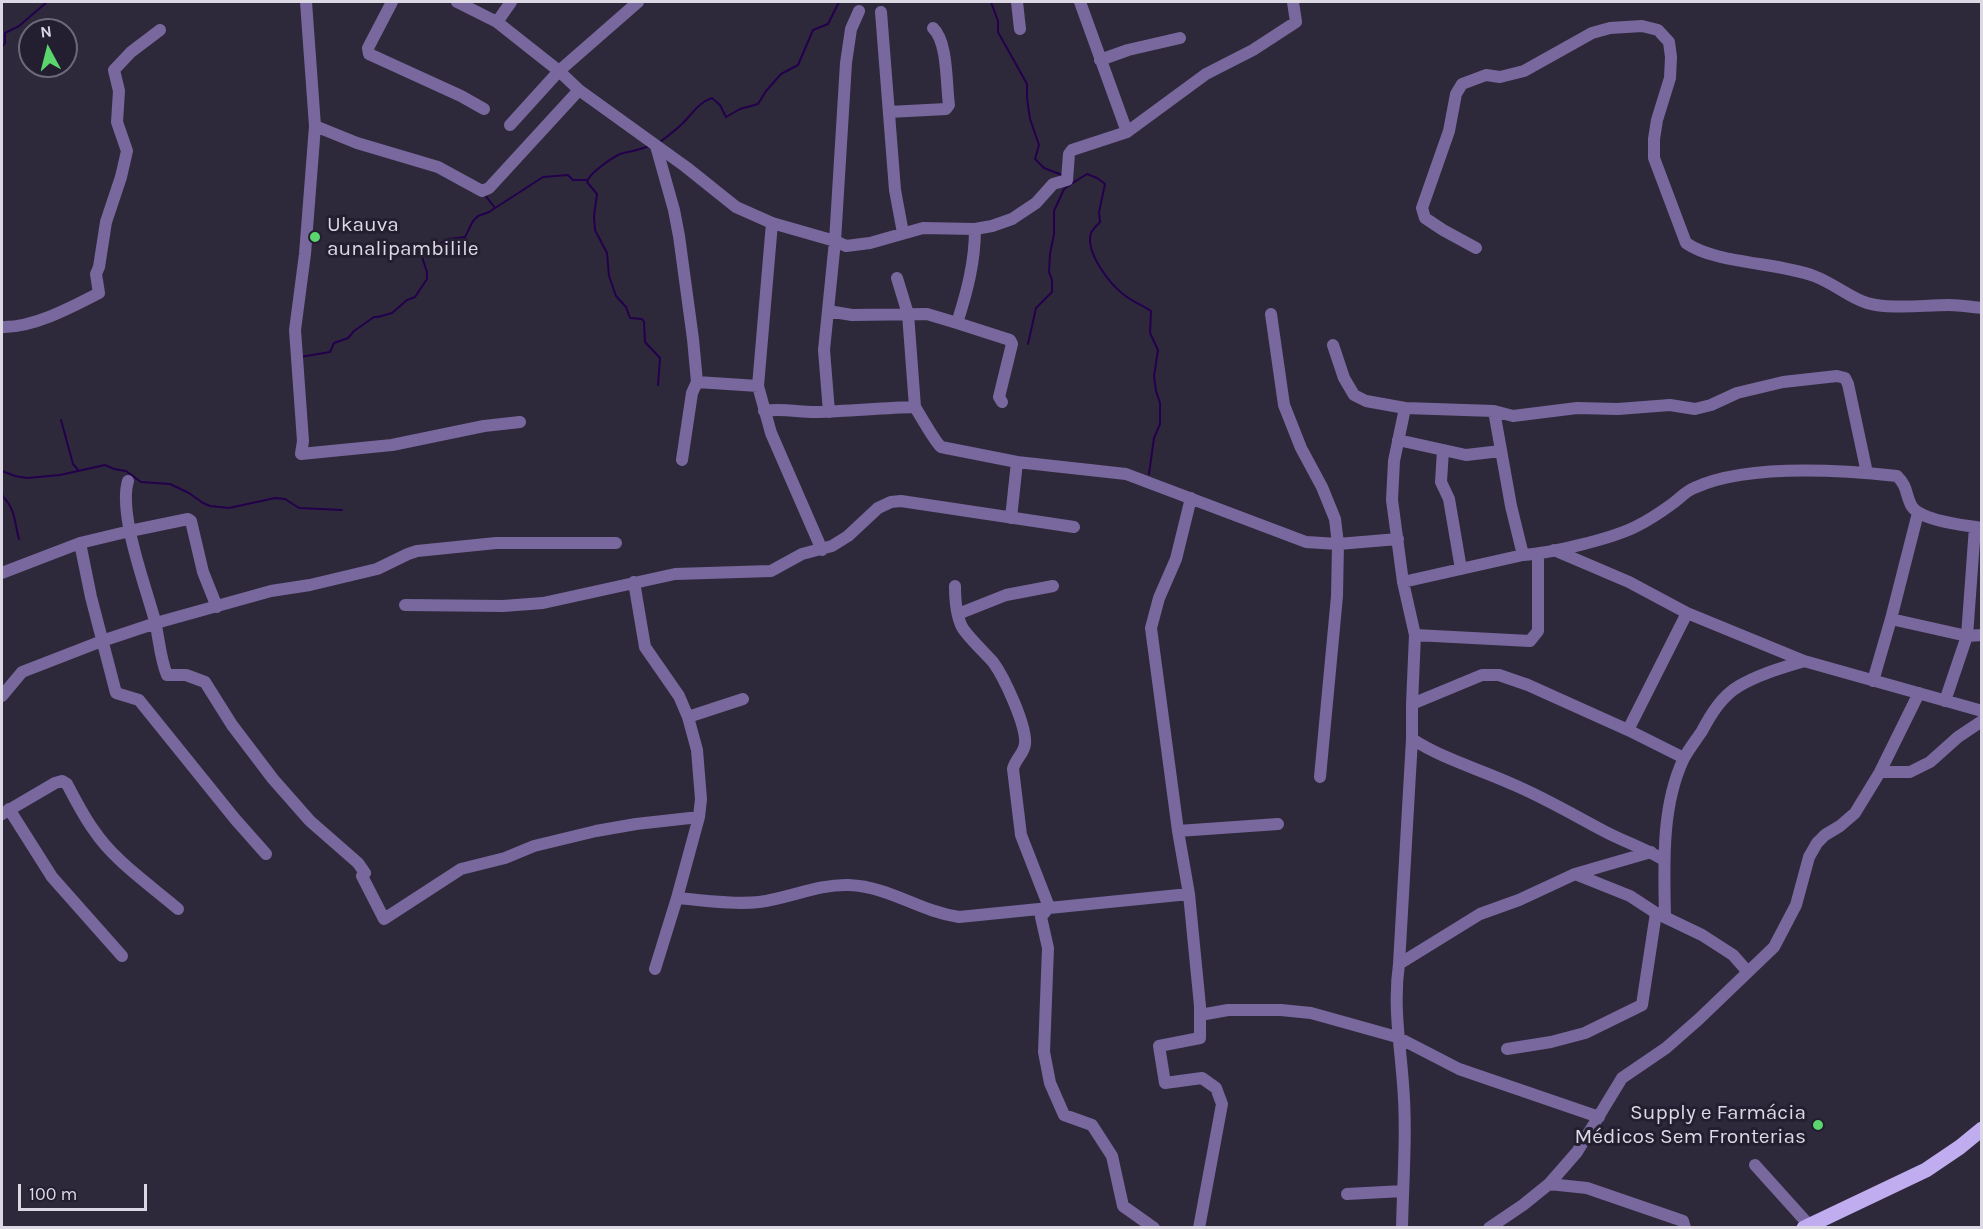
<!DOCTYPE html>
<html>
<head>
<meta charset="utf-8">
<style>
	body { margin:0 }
	#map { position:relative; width:1983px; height:1229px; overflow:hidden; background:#2e293a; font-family:Karla,sans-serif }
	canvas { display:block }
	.frame { position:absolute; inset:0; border:3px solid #dcd9e5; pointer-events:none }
	.north { position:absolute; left:18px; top:18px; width:60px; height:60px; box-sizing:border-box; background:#241f30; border:2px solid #6e6978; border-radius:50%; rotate:353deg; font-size:16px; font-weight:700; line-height:24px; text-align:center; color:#dcd9e5 }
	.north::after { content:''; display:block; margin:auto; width:21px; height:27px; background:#5bd56e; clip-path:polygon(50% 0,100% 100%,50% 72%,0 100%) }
	.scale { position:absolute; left:18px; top:1184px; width:129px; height:27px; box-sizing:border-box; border:3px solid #dcd9e5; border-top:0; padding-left:8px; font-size:18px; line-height:21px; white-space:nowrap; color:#dcd9e5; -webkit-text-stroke:4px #241f30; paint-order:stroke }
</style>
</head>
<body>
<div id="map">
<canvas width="1983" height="1229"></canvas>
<div class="frame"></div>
<div class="north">N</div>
<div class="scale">100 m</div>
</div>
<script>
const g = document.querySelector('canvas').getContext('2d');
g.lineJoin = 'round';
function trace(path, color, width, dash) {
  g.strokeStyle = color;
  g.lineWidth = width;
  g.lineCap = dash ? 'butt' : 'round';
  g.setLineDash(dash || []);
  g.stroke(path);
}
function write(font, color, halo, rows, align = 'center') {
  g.font = font + ' Karla,sans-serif';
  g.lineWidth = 6;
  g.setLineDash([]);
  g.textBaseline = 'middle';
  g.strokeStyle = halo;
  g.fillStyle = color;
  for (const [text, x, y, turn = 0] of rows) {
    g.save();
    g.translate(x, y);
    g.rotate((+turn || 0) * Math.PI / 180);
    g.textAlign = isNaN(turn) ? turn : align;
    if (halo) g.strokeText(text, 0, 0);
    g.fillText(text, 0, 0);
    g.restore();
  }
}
const stream = new Path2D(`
	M991,2L998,21V32L1027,84V98L1030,119L1039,145L1035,159L1044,168L1062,175
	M2,47L5,43V33L19,26L47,2
	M660,142C668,136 676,130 683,123C692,114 699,102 712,98L720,105L726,117L740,109L758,104L766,91L781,74L798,65L813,30L828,24L839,2
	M649,146C640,150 630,151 620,154C612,158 589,173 587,182L597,194L594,216L595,230L607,253L609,276L616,296L626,307L630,318L642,319L644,322L645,342L660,358L658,385
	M1071,184L1087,174L1097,178L1105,184L1099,212L1100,222C1097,225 1093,229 1091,233C1085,252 1109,283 1123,294C1131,301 1142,305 1151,311L1150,333L1158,350L1154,376L1156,391L1160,403V424L1154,438L1149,474
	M485,195L495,208
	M1028,344L1036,308L1052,292V280L1049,272L1050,254L1054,234V211L1064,189L1070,185
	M300,357L330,352L334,343L348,338L354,331L374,317H378L392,313L407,300L415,297L427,279V272L421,254L448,239L465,237L473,221L478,216L489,212L543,177L568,175L573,180H587
	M61,420L73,464L78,470
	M2,471L15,476L27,478L60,475L105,465L114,469L126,471L141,482L170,484L189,493L203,503L210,506L229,508L275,498L285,499L299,508L342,510
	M2,491L3,497C15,507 15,525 19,539`);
const minor = new Path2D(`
	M306,2L315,126L305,254L295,330L303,441L301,454L392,445L484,426L520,422
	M392,2L368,48L369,54L461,96L484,109
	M457,2L497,22L559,71L579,90L686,167L736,207L772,223L835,241L846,246L870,243L923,228L975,229L992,226L1012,219L1036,203L1053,184L1067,180L1069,154L1072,150L1127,132L1206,74L1253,50L1296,22L1293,2
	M1017,2L1020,29
	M1080,2L1127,132
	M881,12L895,190L903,233
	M497,22L511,2
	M1100,60L1128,50L1180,38
	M889,112L946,109L949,105C946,84 948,42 933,28
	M510,125L559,71L638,2
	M315,126L357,143L438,167L482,191L489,188L579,90
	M656,146L674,210L679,236L693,339L697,382L692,393L682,460
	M772,223L758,386L771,433L822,550
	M1476,248L1443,230L1425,218L1422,208L1449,131L1456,94L1462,84L1486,75L1500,77L1524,71L1592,33L1610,28L1642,26L1658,30L1669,42L1671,57L1670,78L1657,120L1654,139V158L1686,243C1716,264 1777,262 1814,276C1836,284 1854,302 1876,305C1901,309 1925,305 1949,305C1960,305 1971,307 1982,308
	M897,278L908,314L915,407
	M828,311L852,315L927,314L957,323C967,292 975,262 975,229
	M1271,314L1284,405L1301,448L1322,487L1335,519L1338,544L1337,596L1320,777
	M957,323L1010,340L1012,344L999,397L1002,402
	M2,327C33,328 72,307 99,293L96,274L99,267L106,222L121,177L127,151L117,122L119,91L114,70L131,52L160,30
	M1333,345L1344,378L1354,395L1366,401L1405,408L1494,411L1513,416L1577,408L1618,409L1670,405L1695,409L1711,405L1737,393L1783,382L1837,376L1845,378L1848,384L1867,473
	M697,382L758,386
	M764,411C781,408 798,412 815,412C849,411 882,408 915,407C920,415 935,442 941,447L1017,462L1126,474L1306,542L1338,544L1398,539
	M1494,411L1511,506L1523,555
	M829,412L824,350L835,241L846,63L851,29L859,11
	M1398,440L1466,455L1501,451
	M1443,450L1441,482L1449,499L1461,569
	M128,481C118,514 146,587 155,621C159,638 160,658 167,675H186L205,682L232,725L273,779L310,821L358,863L365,873L362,876L384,919L461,869L505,858L534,846L596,831L636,824L699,817
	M1191,498L1176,559L1159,598L1151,628L1178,831L1189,894L1200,1006V1038L1159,1046L1165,1083L1202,1078L1216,1088L1222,1104L1199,1228
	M1011,518L1017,462
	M80,543L91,597L116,693L139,700L235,819L266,854
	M1554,550L1629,582L1687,613L1804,661L1982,711
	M2,573L80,543L130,531L188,519L191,521L203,572L217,607
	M634,582L645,647L679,696L688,717L697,750L701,799L699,817L677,898L655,969
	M1403,582L1523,555C1551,553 1612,539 1637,526C1649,520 1661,512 1672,504C1679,499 1686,491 1694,488C1746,464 1840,470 1897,476C1908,487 1905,493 1911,505C1919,521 1965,525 1982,528
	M955,586C955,599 956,615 962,627C967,636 985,653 993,662C1004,677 1027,726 1025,744C1024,754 1015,759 1013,769L1021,835L1049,907L1041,917L1048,948L1044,1052L1050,1083L1064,1115L1092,1125L1112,1156L1123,1206L1154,1228
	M405,605L503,606L543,603L675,574L771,571L802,554L832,546L848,536L878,508L891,502L901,501L1074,527
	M958,614L1006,595L1053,586
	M1891,619L1967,636L1982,635
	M1415,635L1530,641L1538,631V554
	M1873,681L1891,619L1918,513
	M2,696L22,672L102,641L156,623L271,591L310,585L377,569L408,554L417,551L496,543H616
	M1945,701L1967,636L1975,527
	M1412,704L1482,675H1499L1528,685L1628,730L1684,758
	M688,717L743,699
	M1628,730L1687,613
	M1412,739C1443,759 1479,769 1512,784C1543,797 1572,814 1602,830C1622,841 1644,848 1664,860
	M1880,772H1910L1930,762L1958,737L1982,721
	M9,809L52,877L122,956
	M2,814L55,783L62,781L67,784C75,799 83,815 93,829C114,861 149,884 178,909
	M1178,831L1278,824
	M1575,874L1630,896L1656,913L1702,935L1733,955L1748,972
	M677,898C703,900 733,905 759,902C790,898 818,884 849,885C891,887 918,911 959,917L1189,894
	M1665,917C1664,865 1661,806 1684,758C1689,749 1696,740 1702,731C1711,714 1722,696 1739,686C1759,674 1782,668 1804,661
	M1399,964L1480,914L1519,900L1575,874L1651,852
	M1200,1015L1228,1010H1281L1311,1013L1397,1037L1459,1069L1599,1117
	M1507,1049L1551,1042L1585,1033L1642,1005L1656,913
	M1755,1165L1809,1225
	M1549,1184L1587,1188L1683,1221L1685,1228
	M1347,1194L1403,1191
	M1402,1228C1403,1180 1407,1131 1403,1084C1400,1043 1393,1005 1399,964L1412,739V704L1415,635L1403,582L1392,500L1394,461L1405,408
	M1489,1228L1523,1205L1549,1184L1577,1152L1622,1078L1666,1048L1699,1019L1774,947L1796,905L1809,857L1817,843L1825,835L1840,826L1855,813L1880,772L1919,693`);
const major = new Path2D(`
	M1804,1228L1926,1170L1960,1147L1982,1129`);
const markers = [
	[315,237,6,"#5bd56e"],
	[1818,1125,6,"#5bd56e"]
];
const poiNames = [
	["Ukauva",327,225],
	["aunalipambilile",327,249],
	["Supply e Farmácia",1806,1113,"right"],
	["Médicos Sem Fronterias",1806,1137,"right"]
];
trace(stream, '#23004c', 2);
trace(minor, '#78689e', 12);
trace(major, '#bfadef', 15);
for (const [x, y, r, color] of markers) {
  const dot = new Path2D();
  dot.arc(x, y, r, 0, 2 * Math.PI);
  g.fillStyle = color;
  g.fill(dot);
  trace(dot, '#241f30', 2);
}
write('21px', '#dcd9e5', '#241f30', poiNames, 'left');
</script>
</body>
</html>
